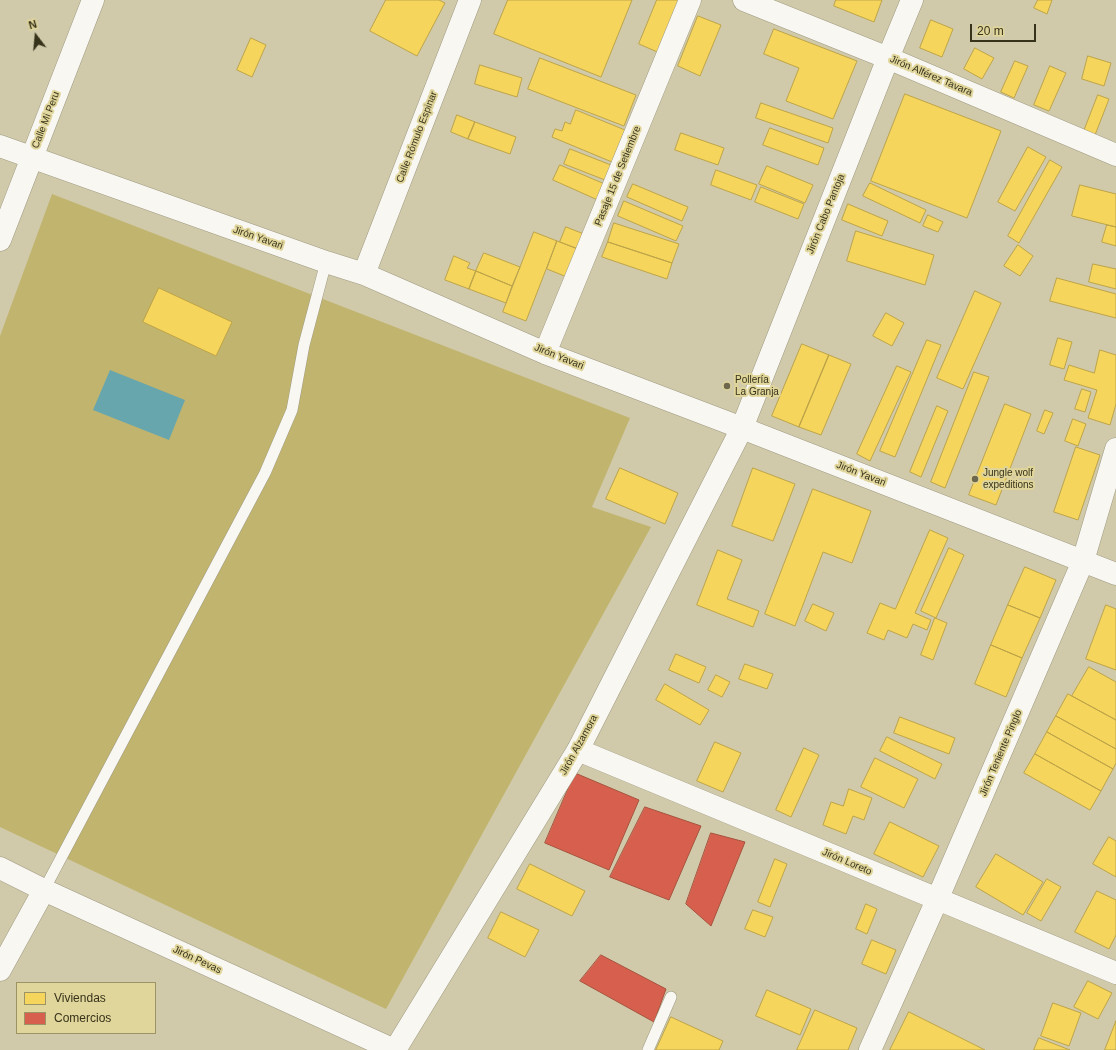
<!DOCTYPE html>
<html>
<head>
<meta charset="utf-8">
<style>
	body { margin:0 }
	#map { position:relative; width:1116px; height:1050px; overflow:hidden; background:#d0caaa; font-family:Helvetica,sans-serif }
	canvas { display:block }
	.legend { position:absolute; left:16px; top:982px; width:140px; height:52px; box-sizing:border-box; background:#e0d59a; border:1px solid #9c9467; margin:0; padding:5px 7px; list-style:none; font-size:12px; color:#37331b }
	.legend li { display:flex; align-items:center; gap:8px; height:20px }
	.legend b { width:20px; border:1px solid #9c9467 }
	.north { position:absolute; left:16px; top:16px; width:40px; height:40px; -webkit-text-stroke:3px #e0d59a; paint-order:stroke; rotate:344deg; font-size:11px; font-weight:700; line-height:16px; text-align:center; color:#37331b }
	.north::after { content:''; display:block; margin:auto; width:14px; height:18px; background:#37331b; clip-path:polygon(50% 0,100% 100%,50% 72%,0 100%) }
	.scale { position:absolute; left:970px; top:24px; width:66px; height:18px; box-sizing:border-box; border:2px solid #37331b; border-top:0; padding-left:5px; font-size:12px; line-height:14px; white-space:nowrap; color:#37331b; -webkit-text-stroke:3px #e0d59a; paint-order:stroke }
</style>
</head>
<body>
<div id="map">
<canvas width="1116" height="1050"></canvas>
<ul class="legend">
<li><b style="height:11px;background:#f6d55c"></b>Viviendas</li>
<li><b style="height:11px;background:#d6604d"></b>Comercios</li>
</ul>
<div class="north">N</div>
<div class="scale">20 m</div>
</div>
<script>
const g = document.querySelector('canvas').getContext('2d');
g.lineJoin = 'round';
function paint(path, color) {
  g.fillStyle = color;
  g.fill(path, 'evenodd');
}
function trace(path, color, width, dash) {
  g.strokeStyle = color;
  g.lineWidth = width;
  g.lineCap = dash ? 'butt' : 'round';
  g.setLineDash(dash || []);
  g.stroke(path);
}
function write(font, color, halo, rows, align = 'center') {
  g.font = font + ' Helvetica,sans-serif';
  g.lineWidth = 4;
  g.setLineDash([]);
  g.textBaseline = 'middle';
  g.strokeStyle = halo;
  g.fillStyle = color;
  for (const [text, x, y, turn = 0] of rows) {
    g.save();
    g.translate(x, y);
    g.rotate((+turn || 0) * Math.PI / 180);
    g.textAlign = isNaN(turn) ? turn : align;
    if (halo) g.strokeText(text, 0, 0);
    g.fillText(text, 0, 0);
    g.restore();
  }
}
const green = new Path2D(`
	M52,194L630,418L592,507L651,527L386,1009L0,827V336Z`);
const water = new Path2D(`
	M110,370L185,400L169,440L93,410Z`);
const homes = new Path2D(`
	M386,0H439L445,3L417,56L370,31Z
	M508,0H632L601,77L494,34Z
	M657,0H684L662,54L639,44Z
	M836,0H882L874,22L834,6Z
	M1038,0H1052L1047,14L1034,8Z
	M698,16L721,25L700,76L678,66Z
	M931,20L953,29L942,57L920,48Z
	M774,29L857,61L833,119L786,101L799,68L764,54Z
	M251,38L266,45L252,77L237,70Z
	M975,48L994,58L982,79L964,69Z
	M1088,56L1111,63L1104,86L1082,79Z
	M540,58L636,95L624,126L528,89Z
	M1015,61L1028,66L1014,98L1001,92Z
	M480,65L522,78L517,97L475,84Z
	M1050,66L1066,73L1049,111L1034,105Z
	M905,94L1001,131L967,218L871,181Z
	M1098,95L1109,99L1095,135L1084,131Z
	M761,103L833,128L828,143L756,118Z
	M576,110L625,130L612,162L552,137L555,129L562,131L565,122L570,124Z
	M457,115L475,122L468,139L451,132Z
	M475,122L516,137L510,154L468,139Z
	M770,128L824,148L818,165L763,145Z
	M681,133L724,148L718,165L675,150Z
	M1028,147L1046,157L1015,211L998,202Z
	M570,149L611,165L605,180L564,164Z
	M1050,160L1062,167L1019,243L1008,236Z
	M560,165L607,185L600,201L553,180Z
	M767,166L813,185L805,203L759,184Z
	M716,170L757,185L751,200L711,185Z
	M870,183L926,210L920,223L863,196Z
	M633,184L688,207L682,221L627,197Z
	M1080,185L1116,194V227L1072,216Z
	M761,187L804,204L798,219L755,202Z
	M624,201L683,226L676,241L618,216Z
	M848,204L888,221L882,236L842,220Z
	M928,215L943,222L938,232L923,226Z
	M614,223L679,244L672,263L608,242Z
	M1107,225L1116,227V246L1102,242Z
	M566,227L584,234L578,249L560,242Z
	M856,231L934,255L925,285L847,261Z
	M534,232L557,241L526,321L503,312Z
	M557,241L578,249L567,277L547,269Z
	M608,242L672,263L667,279L602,257Z
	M1018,245L1033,256L1020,276L1004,266Z
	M484,253L520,267L512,286L476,271Z
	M454,256L470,263L467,268L476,271L469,289L445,280Z
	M1093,264L1116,269V289L1089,282Z
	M476,271L512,286L506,303L469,289Z
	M1057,278L1116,294V318L1050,301Z
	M159,288L232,322L216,356L143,322Z
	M975,291L1001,303L963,389L937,378Z
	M886,313L904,323L892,346L873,336Z
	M1058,338L1072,342L1064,369L1050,365Z
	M927,340L941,345L895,457L880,451Z
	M802,344L829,355L799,427L772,416Z
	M1100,350L1116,355V404L1110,425L1088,418L1097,390L1064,380L1069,365L1094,373Z
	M829,355L851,364L821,435L799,427Z
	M897,366L911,372L870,461L857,454Z
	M974,372L989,377L945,488L931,482Z
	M1082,389L1091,392L1085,412L1075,409Z
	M1005,404L1031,414L996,505L969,495Z
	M937,406L948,411L921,477L910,472Z
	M1045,410L1053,413L1044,434L1037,431Z
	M1073,419L1086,424L1078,446L1065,441Z
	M1076,447L1100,455L1078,520L1054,512Z
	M620,468L678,493L665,524L606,499Z
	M753,468L795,484L773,541L732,526Z
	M813,489L871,511L852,563L823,552L795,626L765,614Z
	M930,530L948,538L915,613L931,620L927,630L913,624L907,638L888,630L884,640L867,633L880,603L895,609Z
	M949,548L964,555L936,618L921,611Z
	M718,550L742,560L727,599L759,611L753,627L697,605Z
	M1025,567L1056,580L1040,618L1008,605Z
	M813,604L834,613L826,631L805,621Z
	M1008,605L1040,618L1022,658L991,645Z
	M1106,605L1116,609V670L1086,659Z
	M935,618L947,623L933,660L921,655Z
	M991,645L1022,658L1006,697L975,684Z
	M676,654L706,667L699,683L669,670Z
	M745,664L773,674L767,689L739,679Z
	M1089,667L1116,682V720L1072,696Z
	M716,675L730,682L722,697L708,690Z
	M665,684L709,710L700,725L656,700Z
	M1068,694L1116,720V749L1056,716Z
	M1056,716L1116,749V763L1113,769L1047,732Z
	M900,717L955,738L949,754L894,733Z
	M1047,732L1113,769L1101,791L1035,754Z
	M887,737L942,764L935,779L880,751Z
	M715,742L741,753L723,792L697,781Z
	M804,748L819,755L791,817L776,810Z
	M1035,754L1101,791L1090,810L1024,773Z
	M875,758L918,779L904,808L861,787Z
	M849,789L872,798L864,820L853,816L846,834L823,825L831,802L843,806Z
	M890,822L939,846L923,877L874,854Z
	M1109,837L1116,841V877L1093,864Z
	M996,854L1043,882L1023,915L976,887Z
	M775,859L787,864L770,907L758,902Z
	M530,864L585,891L572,916L517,889Z
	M1047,879L1061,887L1041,921L1027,913Z
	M1097,891L1116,900V935L1109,949L1075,932Z
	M866,904L877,909L867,934L856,929Z
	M753,910L773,917L765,937L745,929Z
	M501,912L539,930L525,957L488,938Z
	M872,940L896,950L886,974L862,964Z
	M1088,981L1112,993L1098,1019L1074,1007Z
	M767,990L811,1009L800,1035L756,1016Z
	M1053,1003L1081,1013L1069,1046L1041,1036Z
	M815,1010L857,1028L848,1050H797Z
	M909,1012L985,1050H890Z
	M671,1017L723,1041L719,1050H656Z
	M1116,1021V1050H1105Z
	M1039,1038L1070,1050H1034Z`);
const shops = new Path2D(`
	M575,773L639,800L609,870L545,843Z
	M645,807L701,826L669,900L610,877Z
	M711,833L745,842L711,926L686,904Z
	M601,955L666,989L654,1022L580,981Z`);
const service = new Path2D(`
	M44,890L265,473L292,410L304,345L326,262
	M648,1050L671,997`);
const minor = new Path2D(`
	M744,0L888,58L1116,155
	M0,146L326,262L364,274L545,353L742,428L1116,574
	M0,240L93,0
	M364,274L470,0
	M545,353L690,0
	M578,750L1116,973
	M0,868L44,890L394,1050
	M0,970L44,890
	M870,1050L937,900L1083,561L1116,449`);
const tertiary = new Path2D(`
	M395,1050L578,750L742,428L888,58L912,0`);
const markers = [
	[727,386,4,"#6d684d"],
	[975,479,4,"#6d684d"]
];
const streetNames = [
	["Jirón Alférez Tavara",931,76,23],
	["Calle Mi Peru",46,120,-69],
	["Calle Rómulo Espinar",417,137,-69],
	["Pasaje 15 de Setiembre",618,176,-68],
	["Jirón Cabo Pantoja",826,214,-68],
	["Jirón Yavari",258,238,19],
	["Jirón Yavari",559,357,22],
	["Jirón Yavari",861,474,21],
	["Jirón Alzamora",579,745,-61],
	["Jirón Teniente Pinglo",1001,753,-67],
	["Jirón Loreto",847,862,23],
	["Jirón Pevas",197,960,25]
];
const poiNames = [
	["Pollería",735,380],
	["La Granja",735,392],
	["Jungle wolf",983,473],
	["expeditions",983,485]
];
paint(green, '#c1b46e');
paint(water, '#68a6ae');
paint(homes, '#f6d55c');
trace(homes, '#bda448', 1);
paint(shops, '#d6604d');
trace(shops, '#a6523e', 1);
trace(service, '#9f9a81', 12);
trace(minor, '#9f9a81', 23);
trace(tertiary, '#9f9a81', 23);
trace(service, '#f8f7f2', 11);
trace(minor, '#f8f7f2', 22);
trace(tertiary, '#f8f7f2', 22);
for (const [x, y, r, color] of markers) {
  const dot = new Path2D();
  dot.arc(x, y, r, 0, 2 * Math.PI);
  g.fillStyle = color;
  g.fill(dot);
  trace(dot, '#e0d59a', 1.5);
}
write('10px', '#37331b', '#e0d59a', streetNames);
write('10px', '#37331b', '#e0d59a', poiNames, 'left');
</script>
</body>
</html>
